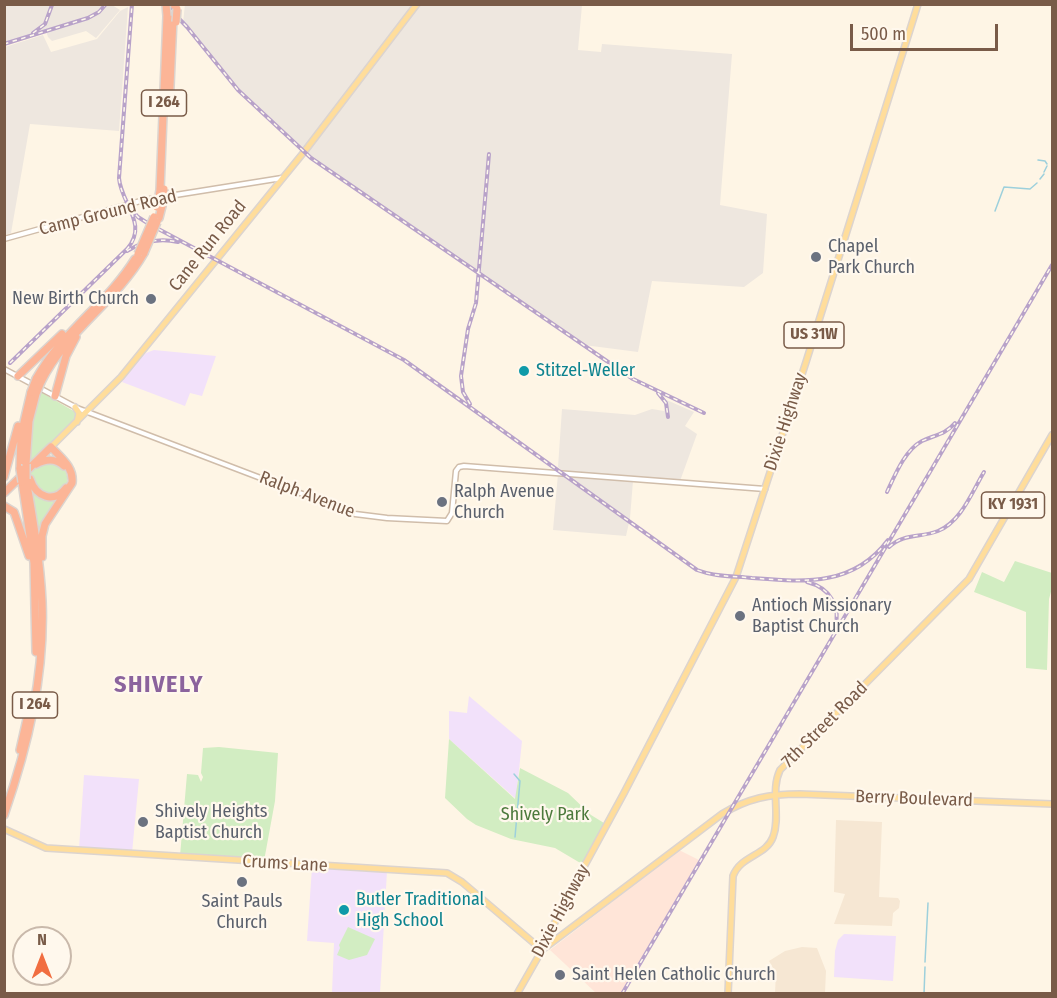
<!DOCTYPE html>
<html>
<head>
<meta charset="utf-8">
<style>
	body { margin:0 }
	#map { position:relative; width:1057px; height:998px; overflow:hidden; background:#fef5e5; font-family:"Fira Sans Condensed",sans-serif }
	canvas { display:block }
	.frame { position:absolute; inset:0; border:6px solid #795b48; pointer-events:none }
	.north { position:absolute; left:12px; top:926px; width:60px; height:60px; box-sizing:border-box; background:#fff8ed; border:2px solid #c9b9ab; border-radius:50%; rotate:0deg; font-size:16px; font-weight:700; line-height:24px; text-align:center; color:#795b48 }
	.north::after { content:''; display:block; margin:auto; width:21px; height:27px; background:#f16e41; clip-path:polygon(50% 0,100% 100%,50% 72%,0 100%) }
	.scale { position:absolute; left:850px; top:24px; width:148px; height:27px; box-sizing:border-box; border:3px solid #795b48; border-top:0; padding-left:8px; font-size:18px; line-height:21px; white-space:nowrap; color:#795b48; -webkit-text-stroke:4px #fff8ed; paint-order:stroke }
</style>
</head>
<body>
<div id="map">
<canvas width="1057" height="998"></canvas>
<div class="frame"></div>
<div class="north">N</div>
<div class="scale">500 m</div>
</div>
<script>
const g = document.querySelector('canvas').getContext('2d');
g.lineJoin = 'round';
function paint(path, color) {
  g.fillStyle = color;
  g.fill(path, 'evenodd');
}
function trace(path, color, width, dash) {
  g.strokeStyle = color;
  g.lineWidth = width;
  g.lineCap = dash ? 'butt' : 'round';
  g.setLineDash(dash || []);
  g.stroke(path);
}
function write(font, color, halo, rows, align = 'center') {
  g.font = font + ' "Fira Sans Condensed",sans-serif';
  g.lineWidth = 4.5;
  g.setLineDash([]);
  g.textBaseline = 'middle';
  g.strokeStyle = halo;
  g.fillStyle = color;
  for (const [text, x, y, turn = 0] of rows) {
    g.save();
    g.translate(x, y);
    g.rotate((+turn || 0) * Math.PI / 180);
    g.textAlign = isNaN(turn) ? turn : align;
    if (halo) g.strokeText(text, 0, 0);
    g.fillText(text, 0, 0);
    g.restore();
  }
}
const residential = new Path2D(`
	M836,820L882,822L879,897L898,898L900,901L899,908L893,913L892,926L834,924L845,894L834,892Z
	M802,947L817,948L826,971L825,993H775L776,973L769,961L785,951Z`);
const commercial = new Path2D(`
	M679,850L699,860L621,993H596L550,950Z`);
const industrial = new Path2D(`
	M5,4L112,5L120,10L96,38L86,31L52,41L48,37L46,31L5,44Z
	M185,4L582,5L578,50L601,52L602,44L732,54L720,205L767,214L763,273L744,287L652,281L638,352L584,345L304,152L235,87L183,23Z
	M128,7L119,131L30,124L11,233L5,235V47L43,35L51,52L97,39L120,11Z
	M662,398L694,412L685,426L697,434L680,481L563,471L558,467L562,409L635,415L652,409L664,411L665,407Z
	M558,474L633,481L630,518L626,536L553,530Z`);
const education = new Path2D(`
	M154,350L216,356L202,396L190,393L185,406L122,382L142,357L146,353Z
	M469,696L522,741L516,799L449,739V711L467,713Z
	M84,775L139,779L132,853L79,849Z
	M312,867L387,871L380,993H332L334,943L307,941Z
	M844,934L896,936L893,981L834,977L835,951L838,940Z`);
const green = new Path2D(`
	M39,391L77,413L75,420L29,463L30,427Z
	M45,462C58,465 69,466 67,483L61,492L45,495L31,478L30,472Z
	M30,486L34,490L61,497L45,518L39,544Z
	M1015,561L1052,573V588L1049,599L1047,670L1026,668V612L974,592L982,572L1004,582Z
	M449,739L515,799L520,768L568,793L591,815L604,823L582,864L555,848L511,839L476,825L467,819L445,798Z
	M219,747L278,753L275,801L264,861L180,856L187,774L198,775L201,782L203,777L201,773L203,748Z
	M348,927L375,939L367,955L349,960L337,955L340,948L339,945Z`);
const stream = new Path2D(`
	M1038,160L1045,161L1047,164
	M1044,172L1047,166
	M1040,179L1044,174
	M995,211L1004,187L1030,189L1037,183
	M514,774L520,781L515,837
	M925,962L928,903
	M924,994L925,967`);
const minor = new Path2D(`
	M4,239L144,200L282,178
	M4,369L77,408L355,514L387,518L447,521L452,513L456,471L459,467L464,466L765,489`);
const major = new Path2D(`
	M75,407L79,413L77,422
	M51,447L121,377L304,152L417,4
	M4,829L46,848L447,873L462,882L542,950
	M542,950L722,814C748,798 770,794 800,794L1052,804
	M517,994L542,950L562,907L624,793L736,577L806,362L918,4
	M728,994L733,876C741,855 766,856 773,837C781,816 770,791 780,770L969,579L1052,435`);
const highway = new Path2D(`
	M173,7V4
	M169,108L173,18
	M160,190L167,16
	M159,218L162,206
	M18,376L62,334
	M36,379C63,330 107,304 135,259
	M41,382C66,331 116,302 144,253
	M55,396L66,356L76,337
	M26,464L29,421L36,394
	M36,464C46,459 55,458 64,466
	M20,469L21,435L31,392
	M4,477L18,426
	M30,479C36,497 54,504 66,488
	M22,482L34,563L36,652
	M4,493L51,447C61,458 74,467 72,483L45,524L42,536V557
	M4,506L14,512L29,556
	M20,750L27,719
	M4,815C28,746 45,675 42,601C40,560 33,519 26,479`);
const rail = new Path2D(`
	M165,4L187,27L238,90L311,158L633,379L704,413
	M33,33L45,24L52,5
	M4,44L88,18L99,12L106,4
	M130,208L138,217L149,224L404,360L697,570C715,577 734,576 752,578C804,582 853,587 888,540
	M127,251C143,241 160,238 178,242
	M10,363L127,249C149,224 121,204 119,178L132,4
	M658,393L666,403L668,417
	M470,404L463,392L461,376L468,329L476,303L489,154
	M887,492C895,475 905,450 922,441C935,435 946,434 955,423
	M889,547C904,533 920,538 938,531C961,522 972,492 984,472
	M807,582C831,588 841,607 835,630
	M622,994L1052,265`);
const highwayBridge = new Path2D(`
	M166,4L167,16
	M176,22L177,9
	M162,206L164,189
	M157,207L160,190
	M144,253L157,222
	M138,254L154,217
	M31,392L36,379
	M36,394L41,382
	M26,464V479
	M20,469L22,482`);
const markers = [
	[816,257,6,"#6b7280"],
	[151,299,6,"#6b7280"],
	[524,371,6,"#0f9aa8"],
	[442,502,6,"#6b7280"],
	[740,616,6,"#6b7280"],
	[143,822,6,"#6b7280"],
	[242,882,6,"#6b7280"],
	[344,910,6,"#0f9aa8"],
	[560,975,6,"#6b7280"]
];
const shields = [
	[164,103,45],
	[814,335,60],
	[1013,505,63],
	[35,705,45]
];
const shieldNames = [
	["I 264",164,103],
	["US 31W",814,335],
	["KY 1931",1013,505],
	["I 264",35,705]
];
const streetNames = [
	["Camp Ground Road",108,213,-14],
	["Cane Run Road",208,246,-51],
	["Dixie Highway",786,422,-72],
	["Ralph Avenue",307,495,21],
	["7th Street Road",825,725,-45],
	["Berry Boulevard",914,799,2],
	["Crums Lane",285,864,3],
	["Dixie Highway",561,911,-62]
];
const worshipNames = [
	["Chapel",828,247],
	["Park Church",828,268],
	["New Birth Church",139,299,"right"],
	["Ralph Avenue",454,492],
	["Church",454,513],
	["Antioch Missionary",752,606],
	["Baptist Church",752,627],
	["Shively Heights",155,812],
	["Baptist Church",155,833],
	["Saint Pauls",242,902,"center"],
	["Church",242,923,"center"],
	["Saint Helen Catholic Church",572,975]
];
const cultureNames = [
	["Stitzel-Weller",536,371],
	["Butler Traditional",356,900],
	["High School",356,921]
];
const parkNames = [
	["Shively Park",545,815]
];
const districtNames = [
	["SHIVELY",159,685]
];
paint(residential, '#f6e7d3');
paint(commercial, '#ffe5d8');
paint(industrial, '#eee7df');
paint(education, '#f2e1fa');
paint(green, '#d2edc2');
trace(stream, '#9dd0dc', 1.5);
trace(minor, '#d0bdaa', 7);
trace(major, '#dcd4cf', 8);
trace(highway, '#dcd4cf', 10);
trace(minor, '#fff', 4);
trace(major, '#ffdd9b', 5);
trace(highway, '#fcb597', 7);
trace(rail, '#b8a2c9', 4);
trace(rail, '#fff8ed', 1.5, [4.5]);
trace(highwayBridge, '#dcd4cf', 10, []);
trace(highwayBridge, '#fcb597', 7);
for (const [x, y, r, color] of markers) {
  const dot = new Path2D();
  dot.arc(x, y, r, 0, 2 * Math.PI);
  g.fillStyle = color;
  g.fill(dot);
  trace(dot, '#fff8ed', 2);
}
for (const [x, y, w] of shields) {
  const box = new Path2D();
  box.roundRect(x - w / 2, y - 13, w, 26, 4.5);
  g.fillStyle = '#fff8ed';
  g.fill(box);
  trace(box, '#795b48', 1.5);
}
write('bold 16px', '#795b48', null, shieldNames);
write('18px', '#795b48', '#fff8ed', streetNames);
write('18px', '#5b616d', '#fff8ed', worshipNames, 'left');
write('18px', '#0d838f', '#fff8ed', cultureNames, 'left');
write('18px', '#4c7a3c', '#fff8ed', parkNames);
g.letterSpacing = '1.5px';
write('bold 24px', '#8b639d', '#fff8ed', districtNames);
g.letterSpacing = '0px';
</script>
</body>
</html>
